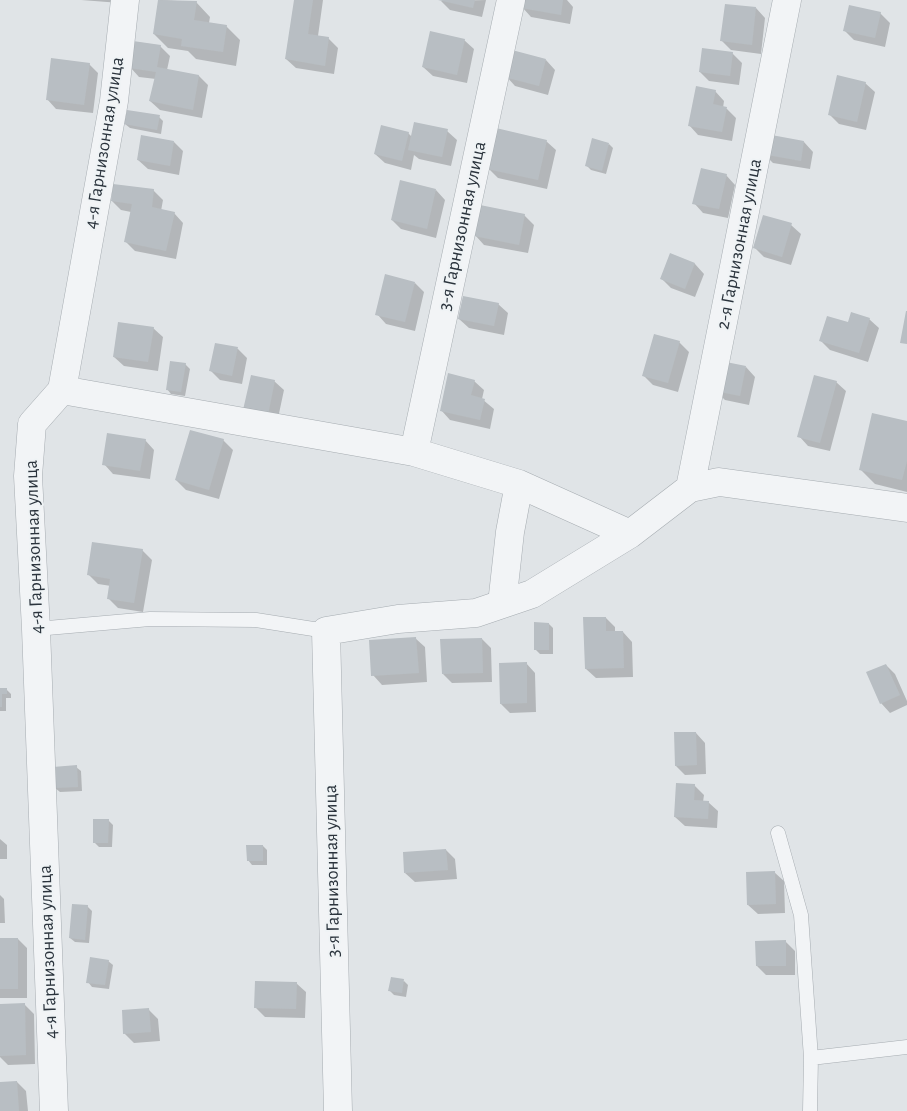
<!DOCTYPE html>
<html>
<head>
<meta charset="utf-8">
<style>
	body { margin:0 }
	canvas { display:block; background:#e0e4e7 }
</style>
</head>
<body>
<canvas width="907" height="1111"></canvas>
<script>
const g = document.querySelector('canvas').getContext('2d');
g.lineJoin = 'round';
function paint(path, color) {
  g.fillStyle = color;
  g.fill(path, 'evenodd');
}
function trace(path, color, width, dash) {
  g.strokeStyle = color;
  g.lineWidth = width;
  g.lineCap = dash ? 'butt' : 'round';
  g.setLineDash(dash || []);
  g.stroke(path);
}
function write(font, color, halo, rows, align = 'center') {
  g.font = font + ' "Alegreya Sans",sans-serif';
  g.lineWidth = 4;
  g.setLineDash([]);
  g.textBaseline = 'middle';
  g.strokeStyle = halo;
  g.fillStyle = color;
  for (const [text, x, y, turn = 0] of rows) {
    g.save();
    g.translate(x, y);
    g.rotate((+turn || 0) * Math.PI / 180);
    g.textAlign = isNaN(turn) ? turn : align;
    if (halo) g.strokeText(text, 0, 0);
    g.fillText(text, 0, 0);
    g.restore();
  }
}
const shadow = new Path2D(`
	M81,0H120V3Z
	M160,0L196,2L210,17L209,23L226,26L240,40L236,66L196,59L188,51L168,48L154,34Z
	M295,0H323L318,36L328,38L338,48L334,74L296,68L286,59Z
	M486,0L482,17L450,10L441,1Z
	M523,0H567L573,7L570,24L531,17L522,7Z
	M756,8L765,18L761,54L731,50L722,41Z
	M880,13L890,23L885,47L854,40L845,31Z
	M464,40L474,49L467,83L433,76L423,67Z
	M160,46L170,56L167,70L199,76L208,85L202,118L160,110L150,101L156,79L139,77L130,67Z
	M732,53L742,63L739,85L709,81L700,72Z
	M546,60L555,70L548,95L515,86L506,76Z
	M89,64L98,73L93,113L56,109L47,99Z
	M865,83L875,92L866,130L839,124L830,115Z
	M715,91L724,101L723,108L727,109L736,118L732,141L698,135L689,125Z
	M159,117L163,121L161,134L130,128L125,124Z
	M447,131L457,140L451,166L419,159L414,155L411,170L385,163L375,154L408,133L412,137Z
	M546,141L556,150L547,189L498,178L488,168Z
	M174,142L183,151L179,175L148,169L138,160Z
	M804,142L813,152L810,169L773,163L764,154Z
	M609,144L613,148L606,174L591,170L587,166Z
	M726,175L735,185L728,218L703,213L694,203Z
	M153,190L163,200L161,211L174,213L183,223L176,259L135,251L125,241L131,212L121,210L112,201Z
	M436,190L445,200L436,238L401,229L392,220Z
	M524,215L534,225L528,253L484,245L475,235Z
	M791,225L801,234L791,265L764,257L755,248Z
	M671,254L695,264L704,274L695,297L671,288L661,278Z
	M415,283L424,292L415,331L386,324L377,314Z
	M498,304L508,313L504,335L469,328L459,319Z
	M869,319L879,328L868,362L830,350L820,340L849,324Z
	M153,328L163,337L158,371L124,366L114,357Z
	M679,342L689,352L678,392L653,385L643,375Z
	M216,344L238,349L247,358L242,384L220,380L211,371Z
	M185,364L190,369L185,396L171,394L167,389Z
	M746,367L755,377L749,405L725,400L716,391Z
	M274,381L284,390L277,423L245,409Z
	M474,381L484,390L482,399L494,409L490,429L450,420L441,410Z
	M836,382L846,391L830,451L808,446L799,436Z
	M907,423V492L875,484L861,470Z
	M145,440L154,450L150,479L113,474L104,464Z
	M223,440L233,450L219,499L186,490L176,480Z
	M142,550L152,560L143,612L118,608L109,599L111,586L98,584L88,574Z
	M606,618L615,627V632H623L632,642L633,677L596,678L586,669Z
	M549,624L553,628V654H540L535,649Z
	M415,638L425,647L427,682L382,685L373,675Z
	M482,639L491,648L492,682L452,683L443,674Z
	M526,663L535,673L536,712L510,713L501,704Z
	M886,665L895,674L907,701V705L890,713L881,703Z
	M0,689H6L11,694V698H6V711H0Z
	M696,733L705,743L706,774L685,775L676,766Z
	M76,767L81,771L82,791L60,792L55,788Z
	M694,785L704,795L703,802H708L718,811L717,828L685,826L675,817Z
	M108,820L113,825L112,847H99L94,842Z
	M0,839L7,845V859H0Z
	M263,846L267,850V865H252L248,860Z
	M446,850L455,859L457,879L415,882L405,873Z
	M774,872L784,881L785,913L758,914L748,905Z
	M0,895L4,899L5,923H0Z
	M87,906L92,911L89,943L75,942L70,938Z
	M0,939H18L27,948V998H0Z
	M785,941L795,951V975H766L757,966Z
	M108,961L113,965L109,989L92,987L88,982Z
	M404,981L408,985L406,997L394,995L390,991Z
	M296,983L306,992L305,1018L265,1017L256,1008Z
	M0,1005H25L34,1014L35,1064L8,1065L0,1057Z
	M149,1010L158,1019L160,1041L134,1043L124,1033Z
	M17,1082L26,1091L28,1111H0V1083Z`);
const building = new Path2D(`
	M158,0L197,1L194,20L227,25L223,52L181,46L182,39L153,34Z
	M294,0H313L308,34L329,37L325,66L285,59Z
	M438,0H475L473,8Z
	M522,0H563L561,15L521,8Z
	M725,4L756,7L752,45L720,41Z
	M849,5L881,12L875,38L843,31Z
	M430,31L465,39L457,75L422,67Z
	M133,41L161,45L157,67L199,75L193,110L149,101L156,72L129,68Z
	M702,48L733,52L730,76L699,72Z
	M512,50L546,59L539,86L504,77Z
	M51,58L90,63L84,105L46,100Z
	M837,75L866,82L857,122L828,115Z
	M696,86L716,90L713,104L727,107L722,132L688,126Z
	M127,110L160,115L157,130L124,124Z
	M414,122L448,129L442,157L408,150Z
	M381,125L409,132L402,161L374,154Z
	M496,128L547,140L538,180L487,169Z
	M766,134L804,141L801,161L762,154Z
	M141,135L174,141L170,166L137,160Z
	M592,138L609,143L602,171L585,166Z
	M701,168L727,174L719,209L692,204Z
	M400,180L436,189L427,229L391,220Z
	M113,184L154,189L152,207L175,212L166,251L124,242L132,204L111,201Z
	M480,205L525,214L519,245L474,236Z
	M763,215L792,223L782,257L753,248Z
	M670,253L695,263L685,289L660,279Z
	M385,274L415,282L405,322L375,315Z
	M463,296L499,303L494,326L458,319Z
	M906,311H907V344L900,343Z
	M851,312L870,318L859,353L819,341L827,316L848,322Z
	M118,322L154,327L148,362L113,357Z
	M654,334L680,341L668,383L642,376Z
	M215,343L238,347L232,376L209,371Z
	M170,361L186,363L181,392L166,390Z
	M721,361L746,366L740,396L715,391Z
	M448,373L475,380L471,395L485,399L480,420L440,411Z
	M251,375L275,380L268,415L243,410Z
	M814,375L837,381L820,443L797,437Z
	M872,413L907,421V461L902,480L859,470Z
	M190,430L224,439L209,490L175,480Z
	M107,433L146,439L140,471L102,465Z
	M92,542L143,549L134,603L107,599L110,579L87,575Z
	M583,617H606V631H623L624,668L585,669Z
	M534,622L549,623V650H534Z
	M416,637L419,673L371,676L369,640Z
	M482,638L483,673L442,674L440,639Z
	M527,662V703L500,704L499,663Z
	M886,664L900,695L880,704L866,672Z
	M0,688H7V694H2V707H0Z
	M674,732H696L697,765L675,766Z
	M77,765L78,787L54,788L53,767Z
	M676,783L695,784L694,800L709,801L708,819L674,817Z
	M93,819H109L108,843H93Z
	M246,845H263V861H247Z
	M446,849L448,870L404,873L403,852Z
	M775,871L776,904L747,905L746,872Z
	M72,904L88,905L85,940L69,938Z
	M0,938H18V989H0Z
	M786,940V966H756L755,941Z
	M90,957L109,960L105,985L86,983Z
	M391,977L404,979L402,993L388,991Z
	M255,981L297,982L296,1009L254,1008Z
	M25,1003L26,1055L0,1056V1004Z
	M149,1008L151,1032L123,1034L122,1010Z
	M17,1081L19,1111H0V1082Z`);
const lane = new Path2D(`
	M36,629L150,619L256,620L326,631
	M778,833L801,915L811,1058L810,1111
	M811,1058L907,1047`);
const street = new Path2D(`
	M62,390L414,452L519,484L630,534
	M414,452L511,0
	M690,488L787,0
	M502,604L510,532L519,484
	M54,1111L36,629L28,476L32,424L62,390L114,101L125,0
	M338,1111L326,631L398,619L476,613L532,594L630,534L690,488L719,482L907,508`);
const streetNames = [
	["4-я Гарнизонная улица",104,143,-81],
	["3-я Гарнизонная улица",462,226,-78],
	["2-я Гарнизонная улица",739,244,-79],
	["4-я Гарнизонная улица",34,547,-92],
	["3-я Гарнизонная улица",332,871,-91],
	["4-я Гарнизонная улица",48,952,-92]
];
paint(shadow, '#0003');
paint(building, '#b8bec3');
trace(lane, '#a6acb1', 15);
trace(street, '#a6acb1', 29);
trace(lane, '#f2f4f6', 14);
trace(street, '#f2f4f6', 28);
write('19px', '#2b343d', '#eff3f5', streetNames);
</script>
</body>
</html>
